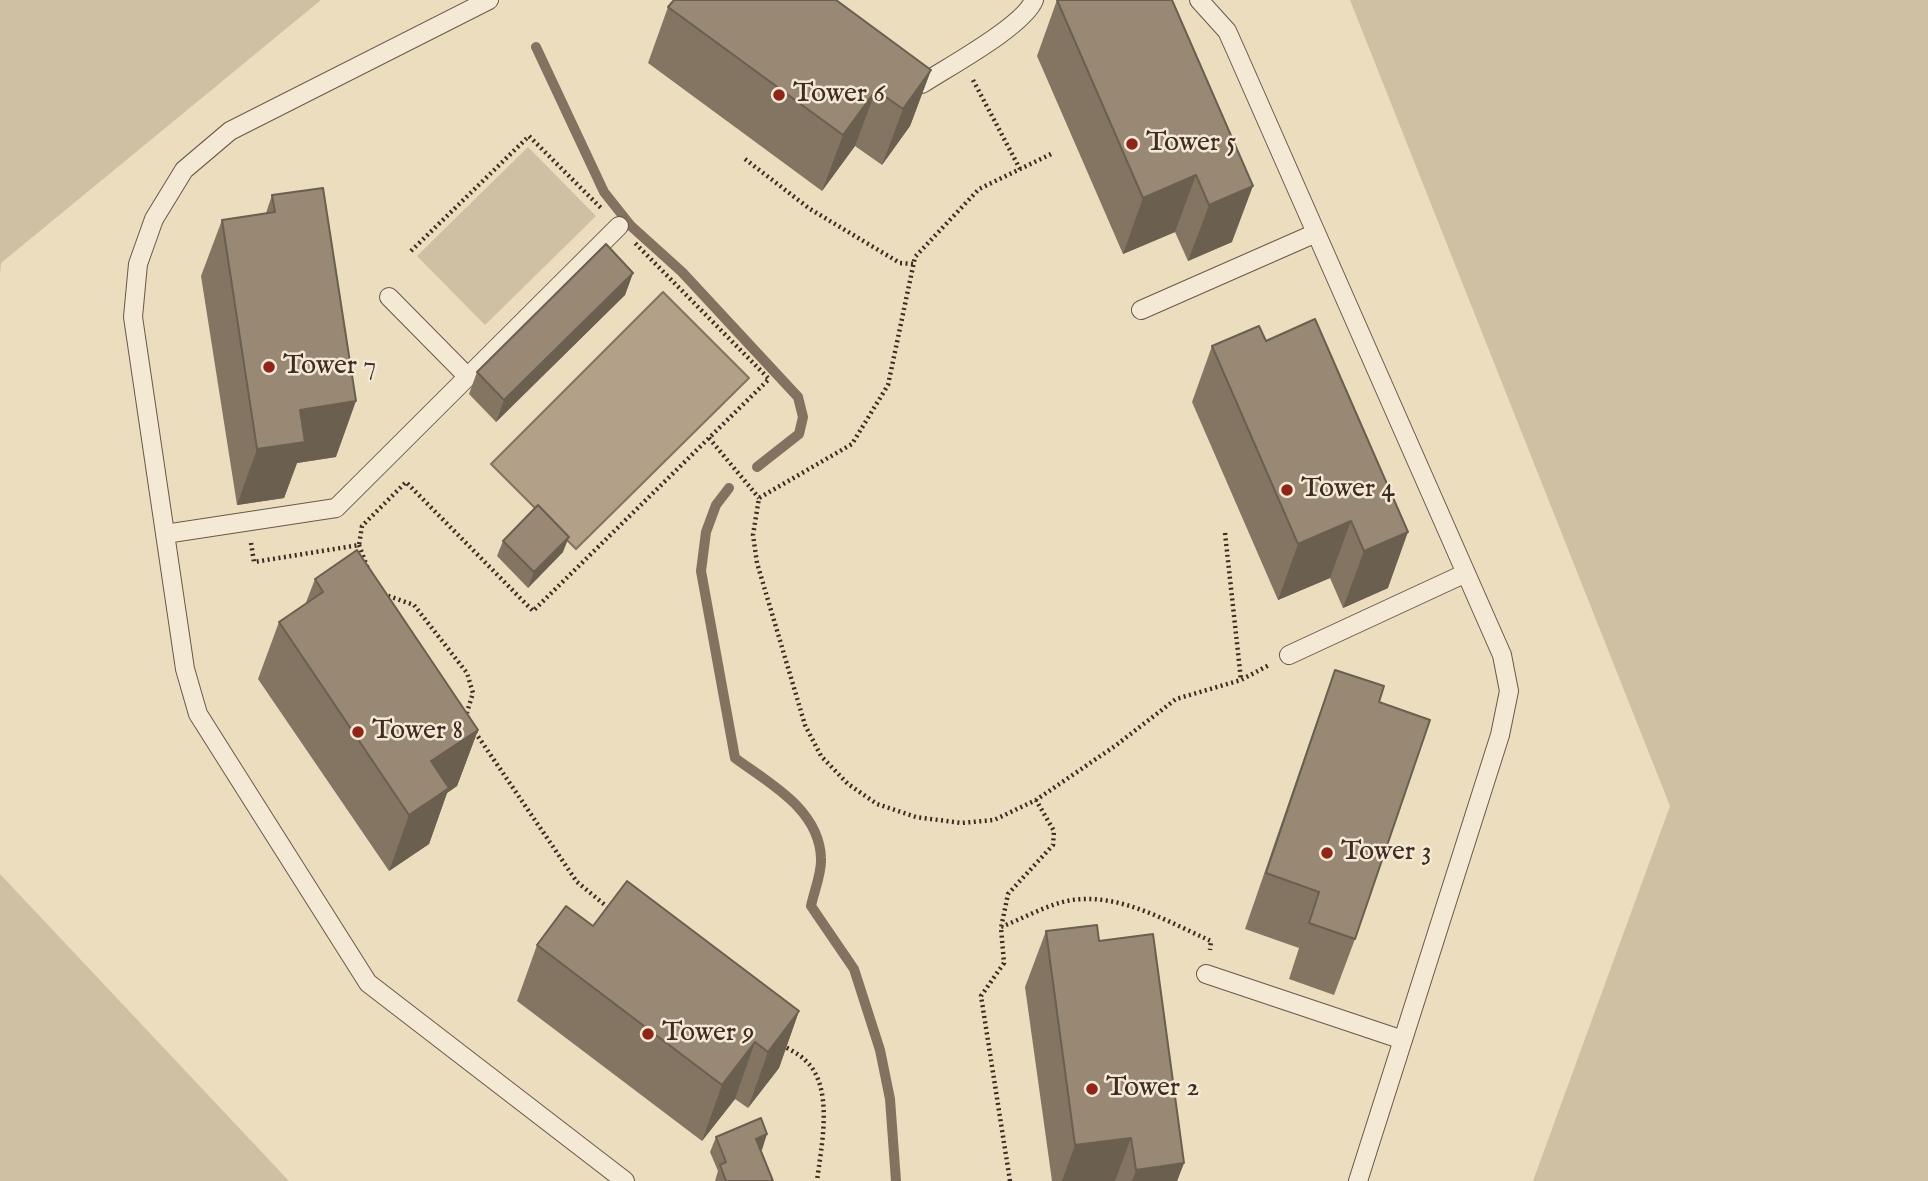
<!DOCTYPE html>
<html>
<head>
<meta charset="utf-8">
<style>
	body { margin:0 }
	canvas { display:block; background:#ecddbe }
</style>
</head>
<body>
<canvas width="1928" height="1181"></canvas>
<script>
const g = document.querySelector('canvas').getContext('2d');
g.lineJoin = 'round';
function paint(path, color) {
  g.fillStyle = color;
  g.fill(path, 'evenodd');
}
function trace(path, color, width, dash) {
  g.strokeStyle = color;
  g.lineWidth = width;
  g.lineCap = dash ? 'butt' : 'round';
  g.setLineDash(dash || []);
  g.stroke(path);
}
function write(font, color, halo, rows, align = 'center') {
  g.font = font + ' "IM FELL English",serif';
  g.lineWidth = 5;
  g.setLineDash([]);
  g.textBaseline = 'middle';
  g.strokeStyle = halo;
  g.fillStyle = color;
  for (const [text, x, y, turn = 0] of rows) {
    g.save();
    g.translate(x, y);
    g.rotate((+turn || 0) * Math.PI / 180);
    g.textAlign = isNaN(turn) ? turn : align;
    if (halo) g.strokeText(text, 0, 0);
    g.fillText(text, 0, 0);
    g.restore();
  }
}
const green = new Path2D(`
	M0,0H321L1,263L0,275Z
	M1350,0H1928V1181H1533L1670,806Z
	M528,147L596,216L485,325L417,256Z
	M0,874L289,1181H0Z`);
const water = new Path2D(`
	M663,292L749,378L576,549L491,464Z`);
const stream = new Path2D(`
	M536,47L604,192L631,226L682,272L798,397L803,417L799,434L757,467
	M729,488L716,505L706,532L701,571L735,758C770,784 819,809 821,858C822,873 814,891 811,906L854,969L880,1050L890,1099L896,1181`);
const path = new Path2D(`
	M973,80L1020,169
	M1051,154L979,189L915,257L888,385L852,444L759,498L753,535L757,563L805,725L821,756L848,784L877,804L916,817L961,823L994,820L1036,800L1115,746L1176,699L1241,680L1269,665
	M745,159L810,209L900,263L913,264
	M411,251L529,136L602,209
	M709,438L759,498
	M1225,533L1241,680
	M251,543L254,562L359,545L362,526L406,482L533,611L769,379L635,243
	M359,545L368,569
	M383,594L414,605L467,673L473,693L467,712L468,718
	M475,732L577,882L611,910
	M1001,927C1024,918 1048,904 1072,900C1121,893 1168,922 1211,941L1210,950
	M782,1045C790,1050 799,1054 805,1060C835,1087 821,1147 817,1181
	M1010,1181L981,996L1004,963L1001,928L1008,894L1053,845L1054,831L1036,800`);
const service = new Path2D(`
	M489,0L230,131L184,170L154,219L138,264L133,317L185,669L198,714L368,983L625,1181
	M1199,0L1227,31L1236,51L1502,655L1509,691L1500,735L1358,1181
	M922,84C948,67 1024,26 1034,0
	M389,297L468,377
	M1141,310L1316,233
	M165,534L336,508L619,226
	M1289,655L1466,573
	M1206,974L1403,1040`);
const wall = new Path2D(`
	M1057,0H1172L1232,242L1188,261L1175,232L1123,254L1037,56Z
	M668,7L931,70L910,126L882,165L855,146L822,191L648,63Z
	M272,195L336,457L297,463L284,498L237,505L201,276L222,220L266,213Z
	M633,273L625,295L496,422L469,394L477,372Z
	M1259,326L1388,588L1343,608L1330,578L1278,600L1192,402L1212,346Z
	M503,541L563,552L528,588L497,556Z
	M315,579L478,730L457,786L447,793L429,844L389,871L258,679L279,622L305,605Z
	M1335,670L1379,702L1355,939L1334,995L1289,979L1299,948L1245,929L1315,726Z
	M593,926L799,1011L779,1068L748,1108L735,1099L702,1141L517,1001L537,945Z
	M1046,931L1099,941L1184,1163L1177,1181H1052L1025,987Z
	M716,1137L762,1150H761L773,1181H715L718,1171L710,1152Z`);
const shadedWall = new Path2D(`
	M931,70L910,126L882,165L903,109Z
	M876,90L855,146L822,191L843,135Z
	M1196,175L1175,232L1123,254L1143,198Z
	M1253,186L1232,242L1188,261L1209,205Z
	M633,273L625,295L496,422L504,400Z
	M356,401L336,457L297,463L284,498L237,505L257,449L300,410Z
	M1351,521L1330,578L1278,600L1298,544Z
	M1408,532L1388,588L1343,608L1364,551Z
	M569,537L563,552L528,588L534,572Z
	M478,730L457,786L447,793L429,844L389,871L409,815L431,761Z
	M799,1011L779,1068L748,1108L768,1052Z
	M755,1042L735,1099L702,1141L722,1085Z
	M767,1134L762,1150L751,1154L756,1139Z
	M1131,1138L1115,1181H1062L1075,1145Z
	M1184,1163L1177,1181H1132L1136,1170Z`);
const building = new Path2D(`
	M674,0H836L931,70L903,109L876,90L843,135L668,7Z
	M1057,0H1172L1253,186L1209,205L1196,175L1143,198Z
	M323,188L356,401L300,410L305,442L257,449L222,220L275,212L272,195Z
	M606,244L633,273L504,400L477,372Z
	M1315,319L1408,532L1364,551L1351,521L1298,544L1212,346L1259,326L1266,341Z
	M538,505L569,537L534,572L503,541Z
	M357,550L478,730L431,761L449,788L409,815L279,622L323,592L315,579Z
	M1335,670L1384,686L1379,702L1430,720L1355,939L1309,923L1319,892L1266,873Z
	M627,881L799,1011L768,1052L755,1042L722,1085L537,945L566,906L593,926Z
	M1097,925L1099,941L1153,934L1184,1163L1136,1170L1131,1138L1075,1145L1046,931Z
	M761,1118L767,1134L756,1139L773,1181H726L720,1165L726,1162L716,1137Z`);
const markers = [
	[779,95,7,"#8f2418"],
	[1132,144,7,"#8f2418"],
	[269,367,7,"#8f2418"],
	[1287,490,7,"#8f2418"],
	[358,732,7,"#8f2418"],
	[1327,853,7,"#8f2418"],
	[648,1034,7,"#8f2418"],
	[1092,1089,7,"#8f2418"]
];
const poiNames = [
	["Tower 6",793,95],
	["Tower 5",1146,144],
	["Tower 7",283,367],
	["Tower 4",1301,490],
	["Tower 8",372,732],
	["Tower 3",1341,853],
	["Tower 9",662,1034],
	["Tower 2",1106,1089]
];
paint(green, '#cfbfa3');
paint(water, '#b2a089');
trace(water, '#847160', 2);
trace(stream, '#847160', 10);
trace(service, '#6b5849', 20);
trace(path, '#402b22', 4.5, [2, 3.5]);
trace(service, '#f3e9d5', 18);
paint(wall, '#847563');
paint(shadedWall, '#6b5f50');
paint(building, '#998873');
trace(building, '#6b5f50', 2);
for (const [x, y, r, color] of markers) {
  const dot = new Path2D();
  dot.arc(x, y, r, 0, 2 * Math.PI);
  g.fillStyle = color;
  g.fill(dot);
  trace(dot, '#f3e9d5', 2.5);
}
write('28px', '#402b22', '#f3e9d5', poiNames, 'left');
</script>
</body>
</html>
